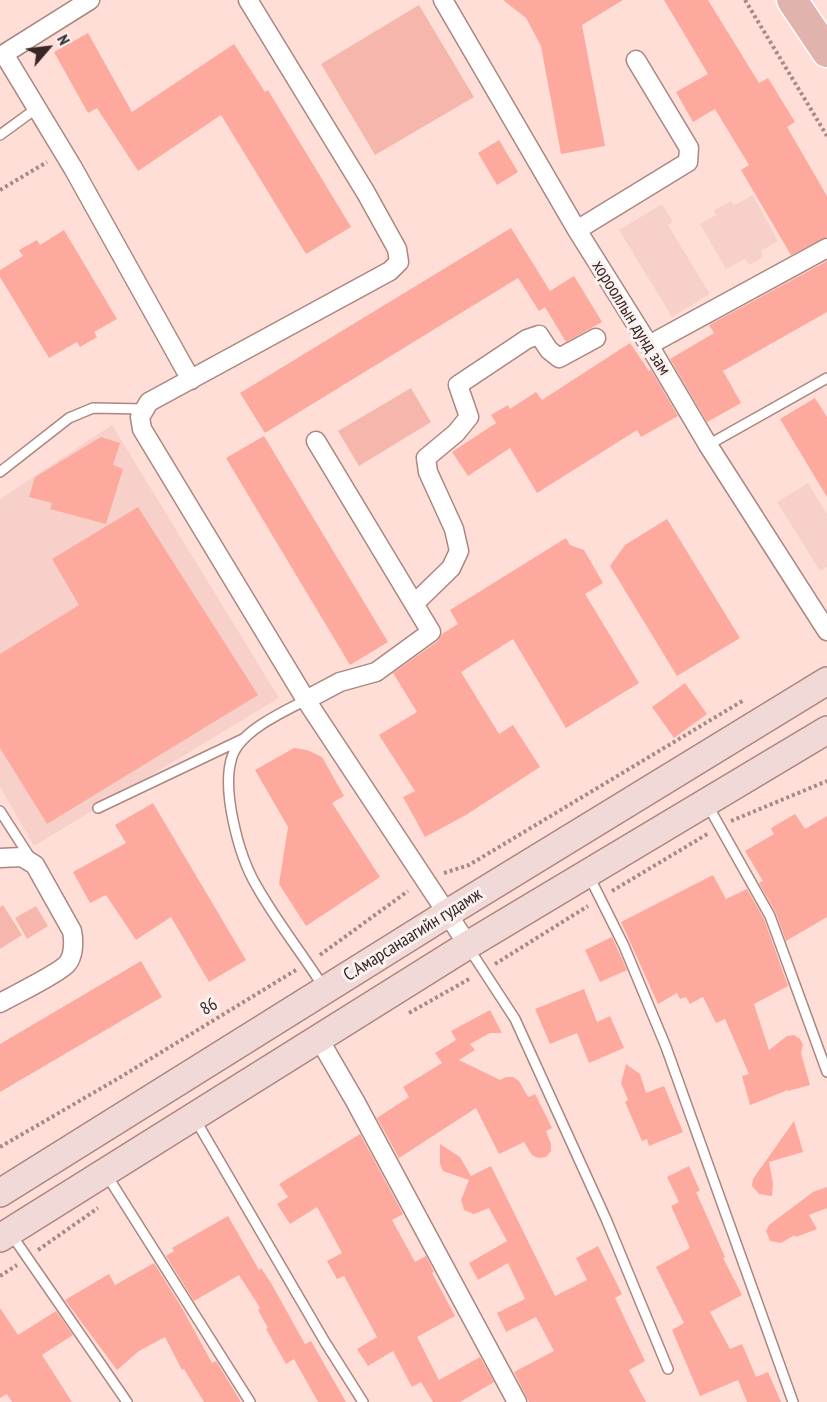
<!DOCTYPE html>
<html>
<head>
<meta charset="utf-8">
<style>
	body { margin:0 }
	#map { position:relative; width:827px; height:1402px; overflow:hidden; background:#ffded8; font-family:"PT Sans Narrow",sans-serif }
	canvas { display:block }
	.north { position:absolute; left:18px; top:18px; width:60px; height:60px; -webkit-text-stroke:4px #faf1f0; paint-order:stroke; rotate:62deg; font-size:16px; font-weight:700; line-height:24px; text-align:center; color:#372725 }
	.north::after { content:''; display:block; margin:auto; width:21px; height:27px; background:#372725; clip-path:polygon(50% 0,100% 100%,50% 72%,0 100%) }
</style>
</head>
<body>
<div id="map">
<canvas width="827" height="1402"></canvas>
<div class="north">N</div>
</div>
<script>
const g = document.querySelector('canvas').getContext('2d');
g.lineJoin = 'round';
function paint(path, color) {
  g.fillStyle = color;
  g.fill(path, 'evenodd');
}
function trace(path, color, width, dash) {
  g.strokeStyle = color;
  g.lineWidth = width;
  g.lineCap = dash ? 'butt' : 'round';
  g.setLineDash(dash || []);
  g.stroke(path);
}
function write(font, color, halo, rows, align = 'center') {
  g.font = font + ' "PT Sans Narrow",sans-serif';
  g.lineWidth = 6;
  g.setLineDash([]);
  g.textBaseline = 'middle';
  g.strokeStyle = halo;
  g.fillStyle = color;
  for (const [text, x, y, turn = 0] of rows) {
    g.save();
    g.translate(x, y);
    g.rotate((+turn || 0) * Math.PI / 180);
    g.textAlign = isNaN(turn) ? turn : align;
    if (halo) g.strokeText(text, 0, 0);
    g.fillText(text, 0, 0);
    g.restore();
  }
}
const built = new Path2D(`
	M753,195L778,241L761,251L763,257L749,265L745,259L726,269L700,224L716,215L714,210L731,201L734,205Z
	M662,204L673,222L668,225L710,294L672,317L619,230Z
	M112,425L279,698L34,846L0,787V499Z
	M808,483L827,514V567L820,571L777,502Z`);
const green = new Path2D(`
	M419,5L474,97L375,155L321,64Z
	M411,388L431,422L359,466L338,431Z
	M3,905L22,935L0,949V907Z
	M36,906L48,926L27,939L15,918Z`);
const building = new Path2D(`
	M503,0H623L582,25L605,146L561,154L541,46L526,18Z
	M664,0H708L759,83L768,78L795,122L787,127L827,196V237L791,255L741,170L749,165L715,109L693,122L676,92L708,74Z
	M88,33L132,112L234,44L265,92L268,90L351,227L306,254L221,115L138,171L97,108L88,113L54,52Z
	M499,140L518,172L497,185L478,153Z
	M511,228L550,291L574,276L602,322L566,342L545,307L539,311L518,278L265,433L240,393Z
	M64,230L117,319L94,332L97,337L80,347L77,342L49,358L0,277V270L23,256L19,250L37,240L40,245Z
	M827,261V312L723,371L741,403L707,422L670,359L714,333L709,325Z
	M630,343L649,371L651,370L678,416L641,437L637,430L537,493L510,448L468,476L452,452L496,423L491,415L508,405L510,409L536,392L542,400Z
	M815,398L827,417V497L780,419Z
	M264,436L388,642L350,665L226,458Z
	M101,437L120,443L113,465L123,469L106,524L50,509L52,503L29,497L35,477Z
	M138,507L258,695L47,824L0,748V654L79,605L52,559Z
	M667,519L740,638L677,676L610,566L625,545Z
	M566,538L570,545L584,550L603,583L585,594L639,683L566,728L513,639L461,672L499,734L513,725L540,767L466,815L425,837L403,797L415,791L379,735L417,712L393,673L438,641L442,634L458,624L450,610Z
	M685,683L707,714L674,738L652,707Z
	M294,748L307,750L322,757L344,796L332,803L380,877L306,926L279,884L288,827L255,770Z
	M153,803L246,960L209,982L171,917L136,940L106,895L90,903L73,872L126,843L115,825Z
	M795,814L805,829L827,816V917L786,941L776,913L759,883L763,881L745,851L774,834L771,828Z
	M713,875L726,899L747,889L764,919L788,986L754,1004L769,1050L787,1036L794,1035L800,1039L803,1045L801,1053L810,1085L788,1091V1090L750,1105L742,1076L749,1074L725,1019L716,1023L703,997L690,1004L686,997L680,999L677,993L658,1004L621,922Z
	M612,937L627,970L600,982L585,950Z
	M141,961L162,997L0,1092V1044Z
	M584,989L597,1022L610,1016L624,1048L589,1063L577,1033L550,1044L535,1009Z
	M490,1010L502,1033H490L470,1044L475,1050L459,1060L500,1080L506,1077H513L519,1081L528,1097L535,1094L552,1128L546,1131L551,1144V1151L546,1157L538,1158L532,1155L524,1142L499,1154L476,1108L399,1158L377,1118L409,1097L403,1087L442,1063L435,1053L456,1040L451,1031Z
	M626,1064L640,1074L646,1093L664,1086L683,1132L649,1146L647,1139L642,1141L625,1102L628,1100L621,1083Z
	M794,1121L803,1152L769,1162L773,1183L772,1196L759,1194L752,1186L753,1179Z
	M360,1134L403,1214L392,1220L415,1262L426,1256L434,1272L432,1273L455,1316L417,1337L439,1380L480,1357L494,1382L460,1402H433L421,1382L412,1387L393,1351L368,1366L357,1349L377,1337L344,1276L337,1279L327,1261L342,1253L317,1207L290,1224L277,1204L288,1197L279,1184Z
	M440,1144L460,1157L471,1176L491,1166L555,1296L587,1280L576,1258L598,1246L622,1294L615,1298L645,1361L629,1370L646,1402H529L514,1372L554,1351L536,1317L506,1332L497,1313L525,1299L508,1263L478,1280L469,1263L507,1241L489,1208L474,1214L464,1210L461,1200L469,1180L443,1171L440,1164Z
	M689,1166L700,1191L696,1192L725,1257L723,1258L742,1295L710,1312L730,1349L742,1344L756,1377L768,1372L781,1402H747L738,1380L700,1396L672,1330L684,1323L656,1267L690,1248L671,1206L679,1202L667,1177Z
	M827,1187V1208L809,1215L817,1229L796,1237L795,1235L781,1243L770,1241L766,1231L769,1225L813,1192Z
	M228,1216L259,1270L261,1268L271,1283L305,1344L311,1341L346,1402H318L294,1359L286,1364L266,1329L268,1328L258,1310L260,1308L239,1275L194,1301L166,1256L174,1251L172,1248Z
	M154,1263L182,1308L212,1363L216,1361L241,1402H204L184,1369L182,1370L165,1337L139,1351L117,1370L65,1300L109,1274L115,1285Z
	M0,1308L18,1335L56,1311L73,1335L42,1355L72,1402H12L7,1394L0,1398Z`);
const path = new Path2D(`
	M745,0L827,136
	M0,190L47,162
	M731,821L827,781
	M444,873L469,865L744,700
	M612,891L709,833
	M320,955L408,891
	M495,964L588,906
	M409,1013L471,978
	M0,1147L119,1078L296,970
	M38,1250L98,1208
	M0,1276L17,1265`);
const lane = new Path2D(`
	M0,135L37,108
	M708,445L827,378
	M0,472L69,418L93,408L144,409
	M306,700C283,712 240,731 232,757C221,790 239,856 256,885C276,921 302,953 324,988
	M707,804L770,916L827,1072
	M98,808L245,738
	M0,811L31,859
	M589,876L624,946L666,1047L793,1402
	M468,947L515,1019L606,1219L668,1369
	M195,1119L325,1342L363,1402
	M106,1174L250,1402
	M11,1234L127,1402`);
const street = new Path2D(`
	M90,0L4,54L73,168L191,380
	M248,0L366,193L397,249L399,262L390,271L149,402L140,417L142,429L306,700L468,945
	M443,0L577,230L649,345L708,445L827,631
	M577,230L688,162L689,148L636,60
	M649,345L827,248
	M415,603L451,568L459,551L454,529L428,472L426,458L456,433L469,417L458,385L527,339L539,335L549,350L559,358L596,338
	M306,700L340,682L376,672L431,632L316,441
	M0,858L22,857L35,865L72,931C74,941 74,956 67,964C58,974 14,995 0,1003
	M319,1039L355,1101L517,1402`);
const secondary = new Path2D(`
	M0,1193L448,913L827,681
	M0,1238L468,945L827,730`);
const primary = new Path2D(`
	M792,0L827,52`);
const streetNames = [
	["хорооллын дунд зам",631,318,58],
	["С.Амарсанаагийн гудамж",413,935,-32],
	["86",209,1007,-31]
];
paint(built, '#f7d0ca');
paint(green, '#f6b6ac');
paint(building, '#fea99d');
trace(lane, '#ac8680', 12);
trace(street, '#ac8680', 21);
trace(secondary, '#ac8680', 30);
trace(primary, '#fff', 33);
trace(path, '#a48b87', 4, [3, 3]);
trace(lane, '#fff', 9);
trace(street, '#fff', 18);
trace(secondary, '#f0d9d6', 27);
trace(primary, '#e0b3ac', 30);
write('18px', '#372725', '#faf1f0', streetNames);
</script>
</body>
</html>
